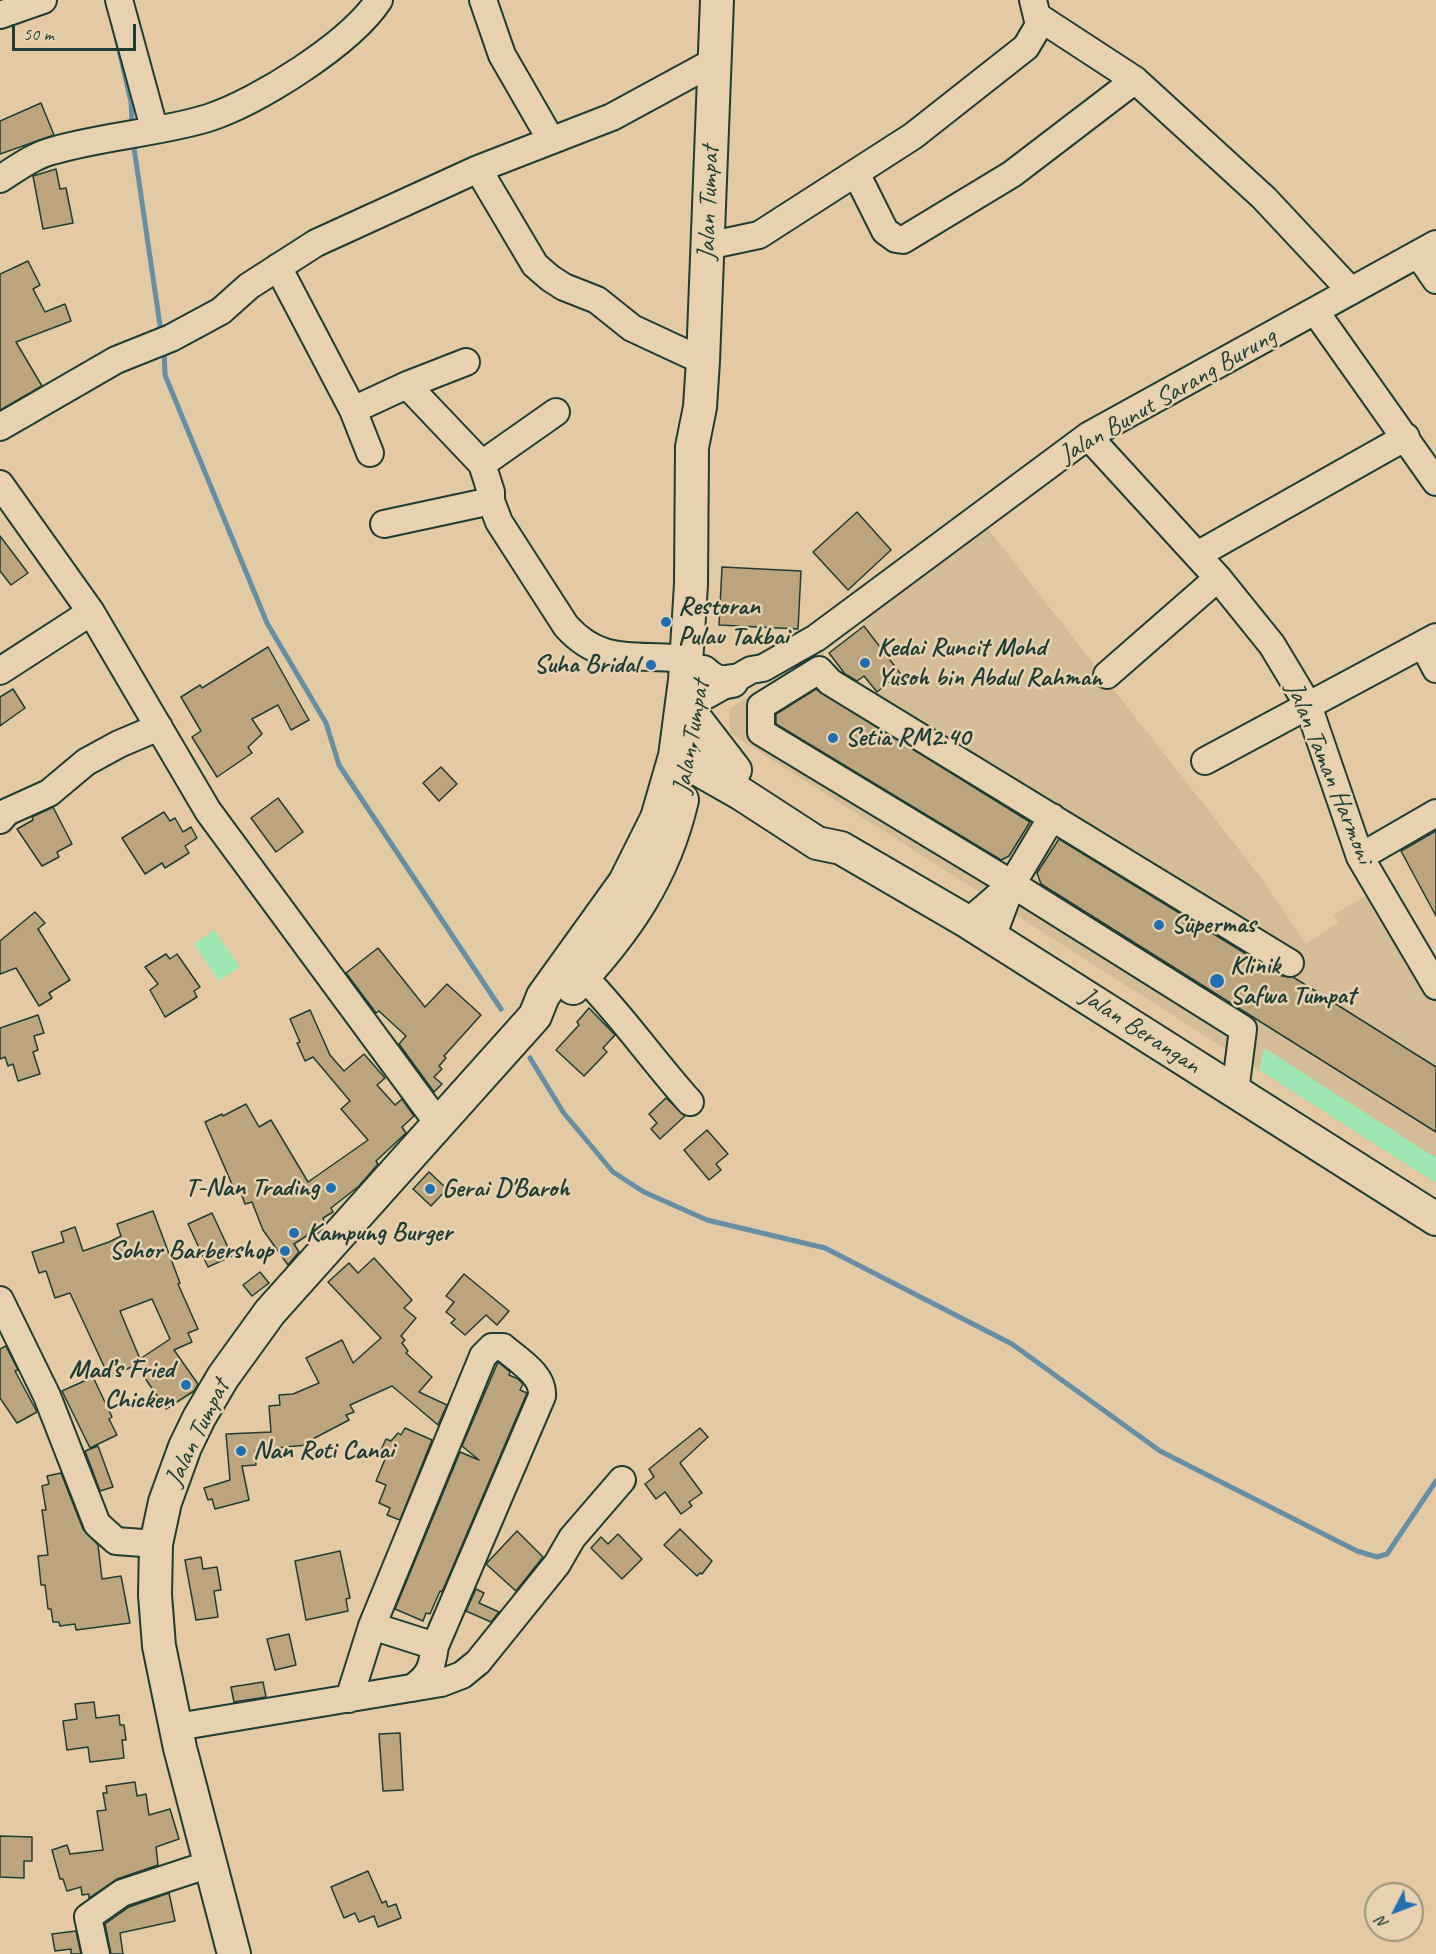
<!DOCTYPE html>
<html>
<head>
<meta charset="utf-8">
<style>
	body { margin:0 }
	#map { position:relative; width:1436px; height:1954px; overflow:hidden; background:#e3caa5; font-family:Caveat,sans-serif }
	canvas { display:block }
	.north { position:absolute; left:1364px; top:1882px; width:60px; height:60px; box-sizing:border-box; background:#e7d1b0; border:2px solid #97967e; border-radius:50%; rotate:228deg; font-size:16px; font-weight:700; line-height:24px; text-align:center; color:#1f3d34 }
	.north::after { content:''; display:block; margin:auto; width:21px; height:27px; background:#1f6fb2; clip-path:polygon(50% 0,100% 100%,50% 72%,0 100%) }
	.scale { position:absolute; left:12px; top:24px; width:124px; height:27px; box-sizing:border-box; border:3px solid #1f3d34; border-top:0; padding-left:8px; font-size:18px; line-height:21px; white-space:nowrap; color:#1f3d34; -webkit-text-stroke:4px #e7d1b0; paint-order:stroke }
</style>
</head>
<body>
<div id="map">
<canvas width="1436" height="1954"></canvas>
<div class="north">N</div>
<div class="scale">50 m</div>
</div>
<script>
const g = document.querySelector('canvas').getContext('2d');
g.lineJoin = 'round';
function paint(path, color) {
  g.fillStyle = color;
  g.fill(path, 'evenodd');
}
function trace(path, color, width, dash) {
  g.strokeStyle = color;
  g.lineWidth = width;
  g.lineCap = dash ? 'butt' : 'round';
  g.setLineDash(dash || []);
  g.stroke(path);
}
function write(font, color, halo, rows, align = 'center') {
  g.font = font + ' Caveat,sans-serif';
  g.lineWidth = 5;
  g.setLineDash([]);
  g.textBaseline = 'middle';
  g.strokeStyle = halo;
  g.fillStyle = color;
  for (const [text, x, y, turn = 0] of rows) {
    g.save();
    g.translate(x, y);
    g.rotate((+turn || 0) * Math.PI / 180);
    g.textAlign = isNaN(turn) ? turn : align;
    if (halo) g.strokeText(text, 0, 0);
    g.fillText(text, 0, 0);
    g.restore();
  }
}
const built = new Path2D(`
	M985,525L1262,879L1306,944L1338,923L1334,915L1372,892L1436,998V1183L730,733L729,709L823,652L830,672L870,698L903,675L859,616Z`);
const green = new Path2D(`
	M214,930L240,967L219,981L194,944Z
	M1264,1048L1436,1158V1183L1259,1070Z`);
const stream = new Path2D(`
	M114,28L131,102L132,124
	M133,141L161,332
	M164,349L165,375L267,623L326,723L339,765L501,1009
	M530,1058L563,1112L613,1172L644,1192L707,1220L825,1248L1012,1344L1160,1451L1357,1551L1377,1557L1387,1554L1436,1481`);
const building = new Path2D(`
	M41,103L54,135L0,154V121Z
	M56,169L60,189L66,188L73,223L43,229L33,176Z
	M28,261L40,285L33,289L45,312L65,304L71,321L16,342L42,386L0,410V274Z
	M857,512L891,550L848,590L813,552Z
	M0,536L28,573L11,585L0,571Z
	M722,567L801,571L798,629L719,625Z
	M864,626L900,673L877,692L864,676L857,681L845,674L829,653Z
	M268,647L309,720L291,730L278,705L252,719L262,734L248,747L252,753L217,777L192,737L201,731L181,697L200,685L202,688Z
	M13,689L25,708L0,726V697Z
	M816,689L1030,822L1009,856L1001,860L776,724V714Z
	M441,767L457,784L439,801L423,783Z
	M278,798L303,832L276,852L251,818Z
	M53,807L72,844L57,852L59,857L42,866L17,829L33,820L32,817Z
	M164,812L170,821L175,818L183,832L191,827L197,838L185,846L189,853L165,868L162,863L145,874L122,838Z
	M1436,831V916L1401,851Z
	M1059,839L1282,976L1293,977L1436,1067V1132L1041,884L1037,873Z
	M35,912L45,923L38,929L70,980L49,993L52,998L39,1006L16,968L0,974V941Z
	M378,948L425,1007L447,984L481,1015L444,1056L446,1058L439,1066L442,1069L434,1077L442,1084L434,1092L399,1044L406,1036L379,1011L376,1013L346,973Z
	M166,954L170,959L177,954L200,987L194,991L197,997L165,1017L150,990L158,984L145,967Z
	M589,1008L615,1035L603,1048L607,1052L584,1076L556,1050L579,1025L577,1022Z
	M310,1010L330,1055L344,1071L364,1054L385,1078L377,1085L395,1105L402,1099L414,1116L402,1127L406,1133L376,1161L378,1164L359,1186L331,1208L333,1212L323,1218L325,1224L294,1244L299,1252L288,1265L263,1230L252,1202L245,1204L239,1187L234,1189L205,1122L222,1114L223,1116L246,1104L259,1127L271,1120L308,1182L368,1140L341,1109L350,1101L313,1057L305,1061L297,1043L300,1042L290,1019Z
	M38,1015L44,1033L34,1036L38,1050L33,1052L40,1074L18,1081L13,1064L8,1066L5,1057L0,1059V1028Z
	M666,1098L685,1116L660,1139L651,1129L657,1123L649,1114Z
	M707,1130L728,1154L716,1164L721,1170L709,1180L684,1150Z
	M429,1172L447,1189L431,1206L413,1189Z
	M153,1211L180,1283L178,1284L198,1329L188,1333L192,1342L174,1350L198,1384L194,1391L166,1409L136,1365L109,1377L70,1293L55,1298L46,1271L39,1273L32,1252L64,1242L61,1232L75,1227L83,1251L109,1242L121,1236L117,1224ZM152,1299L170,1339L140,1359L120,1311Z
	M212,1213L232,1256L208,1267L188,1224Z
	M374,1258L412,1300L404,1308L416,1318L401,1336L405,1340L402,1343L408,1351L406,1353L432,1377L419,1392L447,1405L438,1425L392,1386L350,1405L354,1412L346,1415L349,1420L307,1442V1445L255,1450L256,1465L242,1466L249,1500L215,1509L212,1499L208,1500L204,1488L230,1480L226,1434L271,1432L269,1406L280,1405L279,1395L293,1394L319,1383L306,1358L342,1340L353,1363L381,1338L328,1282L349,1263L358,1273Z
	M260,1272L269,1283L252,1296L243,1285Z
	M464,1274L509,1311L497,1325L486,1315L465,1335L451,1323L455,1319L446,1312L454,1302L446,1296Z
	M6,1346L18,1370L15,1371L37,1412L17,1423L0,1398V1349Z
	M498,1362L510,1372L509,1375L518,1379L523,1384L520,1390L527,1393L442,1592L440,1591L430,1614L426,1613L423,1621L395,1609L460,1452L479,1460L462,1446Z
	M93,1377L112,1417L109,1419L117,1435L90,1448L62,1391Z
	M405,1428L432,1440L400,1520L387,1515L390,1508L379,1503L386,1485L376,1481L386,1457L379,1454L386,1439L391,1441L398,1433L401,1435Z
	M700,1428L708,1437L680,1463L702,1493L689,1502L692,1506L681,1514L665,1492L656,1499L645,1484L654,1477L649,1469Z
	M98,1446L113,1487L100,1491L85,1451Z
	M61,1473L83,1529L98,1545L102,1579L121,1576L130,1623L76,1630L75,1624L60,1626L59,1622H53L51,1609H48L45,1585H41L38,1556L48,1555L42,1510H46L42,1486L49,1484L47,1476Z
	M680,1529L712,1561L702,1574L700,1573L697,1576L664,1545Z
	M517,1531L543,1557L516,1591L486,1564Z
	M618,1534L642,1559L622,1579L591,1548L601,1537L608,1544Z
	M340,1551L350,1598L346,1599L348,1611L306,1620L295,1561Z
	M201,1557L203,1569L217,1567L221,1590L214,1591L218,1617L196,1620L185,1560Z
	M476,1589L484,1593L479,1603L499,1612L491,1622L466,1611Z
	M289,1634L296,1665L275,1670L267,1639Z
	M263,1682L266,1697L234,1702L231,1687Z
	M94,1702L96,1718L119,1715L120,1725H124L126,1740H122L124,1758L90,1762L88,1747L67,1750L63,1721L77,1719L75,1704Z
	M400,1733L403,1790L383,1791L379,1734Z
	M135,1782L137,1796L146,1794L149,1815L170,1809L179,1839L156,1847L158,1865L117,1879L89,1898V1894L82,1895L81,1887L67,1891L63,1879H60L52,1850L67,1845L70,1854L103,1850L97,1811L106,1810L103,1793H107L106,1786Z
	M0,1836L32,1837V1861H24V1878L0,1877Z
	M368,1871L382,1903L386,1901L388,1907L396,1904L401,1918L378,1927L374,1916L359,1922L355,1913L344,1918L331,1887Z
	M169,1893L175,1921L120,1933L123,1954H111L105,1924L129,1907Z
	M76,1931L81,1954H71V1949L55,1951L52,1934Z`);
const minor = new Path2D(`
	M119,0L154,128
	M483,0L502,55L551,140
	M0,15L43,0
	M1037,16L1135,80L1264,198L1351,291
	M478,169L535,265L550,278L564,287L597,300L632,328L703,361
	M856,173L885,231L896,239L903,240L1012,174L1135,80
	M0,179C16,169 33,156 52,151C102,136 159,133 208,118C258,102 351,43 379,0
	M707,246L759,235L913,136L1026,47L1039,25L1033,0
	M1418,254L1436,280
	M278,267L353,410L370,453
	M1315,311L1436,482
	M407,385L466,362
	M353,410L407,385L482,464L491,492V501L499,522L566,626C599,663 630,655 675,658
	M0,427L116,360L171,338L221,311L249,286L316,243L478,169L612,117L715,61
	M1088,436L1218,578L1272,645L1308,705L1360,857L1436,986
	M482,464L556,412
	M0,484L91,612L208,811L438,1123
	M384,524L491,501
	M1197,555L1406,437
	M1423,644L1436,669
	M0,671L91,612
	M1107,675L1218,578
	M683,701L707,695L751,670L763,668L816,638L1088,436L1436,244
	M1205,761L1436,637
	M0,820L7,812L49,793L86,762L119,744L159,727
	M1360,857L1436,813
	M1012,884L1243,1029L1235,1092
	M968,922L1012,884L1052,817
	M992,937L1012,884L761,732V706L819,670L830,682L1290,963
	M584,977C623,1017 653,1061 690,1102
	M0,1300L47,1396L97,1524L116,1541L156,1544
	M372,1626L435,1646
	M349,1699L372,1626L483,1356L492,1347H503C518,1360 544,1375 542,1396L435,1646C432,1667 430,1676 412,1688
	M177,1727L441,1683L462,1675L478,1662L557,1564L572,1538L622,1480
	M96,1954L88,1917L122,1893L210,1864`);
const major = new Path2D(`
	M703,672C713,681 719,684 732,681
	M698,722L735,770
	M675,756L740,793L817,843L841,848L968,922L1436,1219
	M573,988C626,931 664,877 682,800
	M234,1954L180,1748L159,1646L155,1595L156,1544L165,1502L185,1447L199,1418L223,1377L270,1312L535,1016L543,996L625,882L657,818L675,756L685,680L691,584L692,447L700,407L703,361L717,0`);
const markers = [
	[666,622,6,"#1f6fb2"],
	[865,663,6,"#1f6fb2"],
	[651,665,6,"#1f6fb2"],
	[833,738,6,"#1f6fb2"],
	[1159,925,6,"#1f6fb2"],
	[1217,981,8,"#1f6fb2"],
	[331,1188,6,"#1f6fb2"],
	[430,1189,6,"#1f6fb2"],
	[294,1233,6,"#1f6fb2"],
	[285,1251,6,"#1f6fb2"],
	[186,1385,6,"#1f6fb2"],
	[241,1451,6,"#1f6fb2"]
];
const streetNames = [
	["Jalan Tumpat",709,203,-88],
	["Jalan Bunut Sarang Burung",1168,396,-30],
	["Jalan Tumpat",692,737,-80],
	["Jalan Taman Harmoni",1329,773,68],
	["Jalan Berangan",1140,1031,33],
	["Jalan Tumpat",198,1433,-64]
];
const poiNames = [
	["Restoran",678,607],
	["Pulau Takbai",678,637],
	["Kedai Runcit Mohd",877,648],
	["Yusoh bin Abdul Rahman",877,678],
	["Suha Bridal",639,665,"right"],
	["Setia RM2.40",845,738],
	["Supermas",1171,925],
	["Klinik",1230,966],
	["Safwa Tumpat",1230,996],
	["T-Nan Trading",319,1188,"right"],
	["Gerai D'Baroh",442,1189],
	["Kampung Burger",306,1233],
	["Sohor Barbershop",273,1251,"right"],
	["Mad’s Fried",174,1370,"right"],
	["Chicken",174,1400,"right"],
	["Nan Roti Canai",253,1451]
];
paint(built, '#d3bc97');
paint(green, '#9fe8b6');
trace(stream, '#668fa5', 5);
paint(building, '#bca47e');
trace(building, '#1f3d34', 1.5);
trace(minor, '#1f3d34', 30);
trace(major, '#1f3d34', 36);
trace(minor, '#e7d1b0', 26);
trace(major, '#e7d1b0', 32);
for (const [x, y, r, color] of markers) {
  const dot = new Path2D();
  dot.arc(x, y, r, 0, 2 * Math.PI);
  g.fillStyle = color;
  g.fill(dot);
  trace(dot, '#e7d1b0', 2);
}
write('26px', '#1f3d34', '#e7d1b0', streetNames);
write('bold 26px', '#1f3d34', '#e7d1b0', poiNames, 'left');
</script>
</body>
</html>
